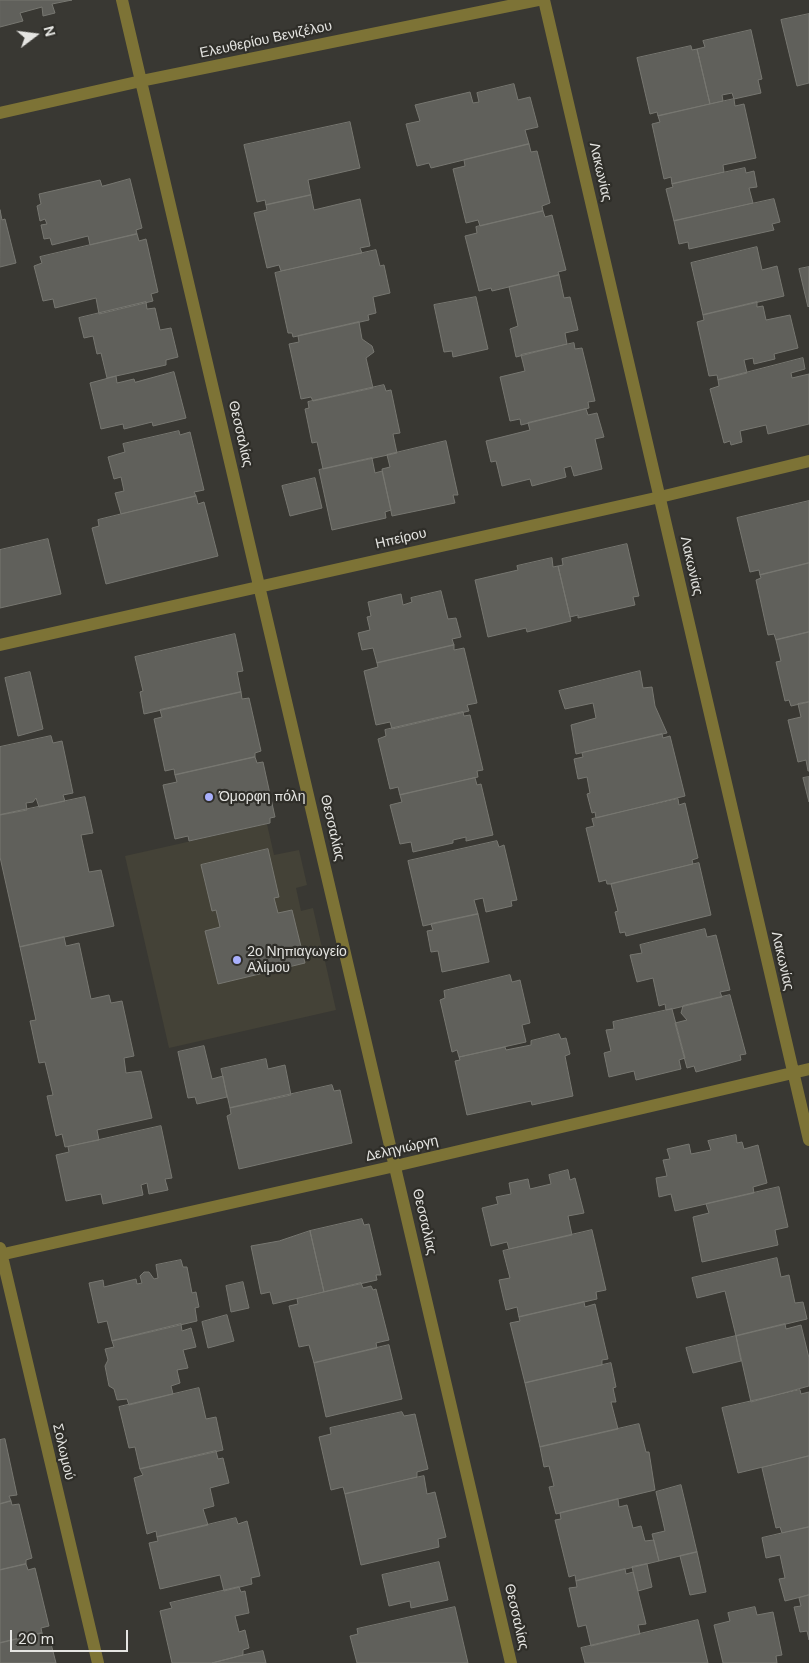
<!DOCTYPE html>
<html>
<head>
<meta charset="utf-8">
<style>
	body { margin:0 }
	#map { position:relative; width:809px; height:1663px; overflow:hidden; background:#393833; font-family:"DM Sans",sans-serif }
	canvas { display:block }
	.north { position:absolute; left:10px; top:10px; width:50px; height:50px; -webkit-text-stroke:4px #2f2e29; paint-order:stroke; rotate:75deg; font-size:14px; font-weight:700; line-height:20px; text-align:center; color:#e5e5e2 }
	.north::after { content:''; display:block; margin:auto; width:18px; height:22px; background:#e5e5e2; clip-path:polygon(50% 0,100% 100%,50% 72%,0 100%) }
	.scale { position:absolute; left:10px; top:1630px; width:118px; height:22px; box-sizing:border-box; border:2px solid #e5e5e2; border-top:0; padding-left:6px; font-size:15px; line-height:18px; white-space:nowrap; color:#e5e5e2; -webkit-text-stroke:4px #2f2e29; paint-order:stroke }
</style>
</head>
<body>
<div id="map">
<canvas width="809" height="1663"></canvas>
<div class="north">N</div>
<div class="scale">20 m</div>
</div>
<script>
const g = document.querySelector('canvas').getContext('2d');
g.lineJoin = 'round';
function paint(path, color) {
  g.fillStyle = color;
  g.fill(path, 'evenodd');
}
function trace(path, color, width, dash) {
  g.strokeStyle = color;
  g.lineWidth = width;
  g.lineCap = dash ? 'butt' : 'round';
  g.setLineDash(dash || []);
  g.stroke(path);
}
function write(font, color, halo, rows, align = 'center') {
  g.font = font + ' "DM Sans",sans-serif';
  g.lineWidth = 4.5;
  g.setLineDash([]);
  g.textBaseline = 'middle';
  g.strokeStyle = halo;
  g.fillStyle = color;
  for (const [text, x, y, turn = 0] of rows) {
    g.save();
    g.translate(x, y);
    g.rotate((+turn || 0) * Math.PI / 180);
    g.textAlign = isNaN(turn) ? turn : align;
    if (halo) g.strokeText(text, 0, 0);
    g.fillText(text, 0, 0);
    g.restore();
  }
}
const built = new Path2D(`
	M267,824L274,855L299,850L307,885L296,888L301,911L313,908L336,1010L169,1048L125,856Z`);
const building = new Path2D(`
	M0,0H72L52,4L55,13L43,16L42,7L20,13L23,21L0,27Z
	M809,14V83L797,86L781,20Z
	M751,30L762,79L758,80L761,93L734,99L732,93L722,95L723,101L710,104L697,49L705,47L703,41Z
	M691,46L692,50L697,49L710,104L658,116L657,112L650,114L637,58Z
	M514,84L518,100L530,97L538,127L525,130L529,144L431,168L429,163L417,166L406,124L420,121L415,105L470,92L473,103L479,102L477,93Z
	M734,99L735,106L744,104L756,158L723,165L724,172L672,184L671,177L664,179L652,124L660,122L658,116Z
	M350,122L360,168L308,180L311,195L266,205L265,200L257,202L244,145Z
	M529,144L531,152L537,151L550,203L542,206L543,211L480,226L478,220L466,223L453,169L465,166L464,160Z
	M745,168L746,173L754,171L757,187L749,188L753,203L674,221L666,189L673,187L672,184Z
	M130,179L142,228L136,230L137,234L90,245L88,236L52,245L50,238L44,239L41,225L47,224L45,219L40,221L37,206L41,204L39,194L100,180L102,186Z
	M311,195L314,210L360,199L370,246L360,248L362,253L281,271L279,265L267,268L254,213L267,210L266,205Z
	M774,199L780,222L772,224L774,230L689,249L688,242L679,244L674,221Z
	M0,210L2,220L5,219L16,263L0,267Z
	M543,211L545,217L552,215L566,270L558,272L559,275L492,291L491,288L479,291L465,236L477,233L476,227Z
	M137,234L139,241L146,239L158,292L151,294L153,301L99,314L96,298L55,308L53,299L43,301L34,266L42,263L40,257Z
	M757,247L762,270L777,266L784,296L703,315L691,263Z
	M376,250L380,266L384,265L390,293L373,297L376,313L368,315L369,320L298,336L293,337L292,333H288L275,273Z
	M809,267V306L808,307L799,269Z
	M559,275L564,298L570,297L578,330L565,333L567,344L516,357L510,329L518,326L509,287Z
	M476,297L488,349L453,357L452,351L444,352L434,305Z
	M146,302L147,309L155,308L160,330L171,328L178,357L166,360V365L107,378L101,353L97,354L93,336L84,338L79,318Z
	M757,302V307L763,306L766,320L790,315L798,348L774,354L775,359L754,364L753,358L744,360L747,373L718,380L717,375L709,376L697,322L704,320L703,315Z
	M359,322L362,339L372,346L374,352L366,358L373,388L313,401L311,397L301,399L289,344L299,342L298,336Z
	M574,343L575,349L582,348L595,401L588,402L589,408L521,425L520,419L510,421L500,377L525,371L521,355Z
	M803,358L805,369L791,373L792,378L809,374V424L768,434L766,425L740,431L742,442L731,445L730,441L724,443L710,389L719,386L718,380Z
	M174,372L186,418L153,426L152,422L124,429L123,424L101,429L90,383L116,376L117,383L134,379L135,382Z
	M384,385L386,391L391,390L400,433L393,434L397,453L323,469L317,442L312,443L305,409L309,408L308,402Z
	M586,409L588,415L597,413L604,437L595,439L602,469L574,476L571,466L564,468L566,477L532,486L530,479L502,486L496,461L491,462L486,441L530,430L528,423Z
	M179,431L180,435L190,432L204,490L194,492L196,496L121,514L115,493L124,491L121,477L114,479L108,457L125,452L123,444Z
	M446,441L458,495H453L455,503L392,516L382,469L390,467L387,455Z
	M372,458L375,473L382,471L391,510L385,512L386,518L332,530L319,470Z
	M315,478L322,508L290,516L282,486Z
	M196,496L198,504L204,502L218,556L106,584L92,528L99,526L98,520Z
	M809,501V563L760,575L759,570L750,572L737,518Z
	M48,539L61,594L0,608V550Z
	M627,544L639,596L633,597L635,605L578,618V615L570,617L558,566L563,565L562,559Z
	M552,558L553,567L558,566L571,621L527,632L526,628L488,637L475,580L518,570L517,566Z
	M809,563V632L776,640L774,634L768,635L756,580L761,578L760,575Z
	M441,591L448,619L456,618L461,637L452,639L454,645L377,663L373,648L362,650L358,633L370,630L367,617L371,616L368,602L401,594L403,605L412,602L411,598Z
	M809,632V702L791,706L789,700L785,701L776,662L781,661L776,640Z
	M235,634L243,671L237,672L241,692L144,714L140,692L143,691L135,657Z
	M454,645V650L464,648L477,703L467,705L469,711L392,729L390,722L376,725L364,671L378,667L377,663Z
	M640,671L643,688L652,687L655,706L667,733L576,754L571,725L596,718L593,703L565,709L559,691Z
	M30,672L43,729L18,736L5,678Z
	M241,692L242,699L249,698L261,751L255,753V757L175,775L174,769L165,771L154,719L162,717L160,710Z
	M809,702V771H808L806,760L798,762L788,720L801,717L798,704Z
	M463,712L464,716L470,715L483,770L477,771L478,777L400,795L398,787L390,789L378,739L386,736L385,730Z
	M662,734L663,738L670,736L685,796L596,818L595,812L592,813L587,794L590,793L587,777L578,779L574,759L583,757L582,753Z
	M51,736L53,743L62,741L73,793L63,795L65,801L39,807L36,798L33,802L26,803L27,810L0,815V747Z
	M255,757L257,763L263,762L275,817L270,818V823L189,841L188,836L175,839L163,785L177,782L175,775Z
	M809,777V802L803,778Z
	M475,778L477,785L481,784L493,835L466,841V837L453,840V843L413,852L411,842L400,844L390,805L402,802L400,795Z
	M85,797L93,833L81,835L89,872L101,870L114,926L20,947L0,857V815Z
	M678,799L679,805L685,803L698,858L692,860L693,864L611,884H607L606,880L599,882L586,828L594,826L592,819Z
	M497,841L499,847L504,845L517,900L511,901L512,906L486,912L483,898L474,900L478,914L423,926L408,861Z
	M268,849L279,897L274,898L278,913L292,910L305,963L218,984L205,931L220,927L216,910L212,911L201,865Z
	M699,863L711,915L626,936L625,932L620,933L615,912L618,911L611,884Z
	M478,914L489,962L442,972L438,951L431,952L427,931L433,930L431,924Z
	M705,929L707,937L716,935L730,990L720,992L722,997L672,1009L666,1010L665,1004L659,1006L653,978L637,982L630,955L642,953L640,945Z
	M64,937L66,946L79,943L91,999L109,995L111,1003L122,1001L134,1056L124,1058L126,1073L141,1071L152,1118L97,1130L99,1140L65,1147L62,1134L56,1136L47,1096L53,1095L45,1062L39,1063L30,1021L36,1020L20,947Z
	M510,975L512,982L520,980L530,1023L522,1025L526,1042L459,1057L457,1050L452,1052L440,1000L445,998L444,991Z
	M730,995L746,1054L740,1055L741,1060L696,1072L694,1066L687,1068L675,1023L687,1020L681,1013L683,1006Z
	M672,1009L685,1058L679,1060L681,1069L636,1080L634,1071L609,1077L604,1053L611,1051L606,1030L614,1029L613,1022Z
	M559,1034L561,1039L566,1038L570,1054L565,1056L573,1096L532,1105L531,1101L467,1115L455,1061L460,1060L459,1057L505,1047L506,1050L531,1045V1041Z
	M204,1046L212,1079L223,1076L227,1097L197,1104L195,1097L188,1098L178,1052Z
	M266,1059L268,1069L285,1065L291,1095L230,1108L221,1069Z
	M332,1085L334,1091L340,1090L352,1143L239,1169L227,1116L231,1114L230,1108Z
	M161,1126L172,1178L165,1179L168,1190L149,1194L147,1183L141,1185L143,1195L103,1204L101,1194L66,1201L56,1155L69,1152L68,1147Z
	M736,1135L737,1143L742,1142L744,1149L758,1145L767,1183L753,1187L754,1193L675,1211L671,1194L659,1197L656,1178L667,1176L663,1160L670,1159L667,1149L689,1144L691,1154L711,1150L708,1141Z
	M568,1170L570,1180L575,1178L584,1213L568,1216L572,1235L509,1249L507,1242L491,1246L482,1208L498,1204L496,1197L511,1194L509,1183L528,1179L530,1189L551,1184L549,1175Z
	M779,1187L788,1227L775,1230L778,1245L702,1262L693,1217L709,1213L706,1204Z
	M362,1219L364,1225L369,1224L381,1275H376L377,1280L324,1292L310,1231Z
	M592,1230L606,1290L596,1292L597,1299L519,1317L517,1307L506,1310L499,1280L510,1278L503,1251Z
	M310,1231L324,1292L273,1304L270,1292L261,1294L251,1246L279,1241Z
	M777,1258L781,1277L789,1275L795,1303L803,1302L807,1319L736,1336L725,1291L697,1298L692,1278Z
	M181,1260L183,1267H187L192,1293L196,1292L199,1307L195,1308L197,1321L112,1341L107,1321L98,1323L89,1283L103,1280L104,1287L136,1279L137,1284L142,1283L140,1276L144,1272H149L154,1279L158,1278L156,1265Z
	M243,1282L249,1308L231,1312L226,1286Z
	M361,1283L363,1288L371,1286L373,1290L376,1289L389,1340L376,1343L377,1348L314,1363L309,1345L299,1347L289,1306L298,1304L297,1299Z
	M584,1302L585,1307L595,1304L608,1359L602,1360V1365L525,1383L510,1323L520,1321L519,1317Z
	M227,1315L234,1341L208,1348L202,1322Z
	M181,1324L182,1331L191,1328L196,1347L183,1350L188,1368L177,1370L180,1383L171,1386L173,1394L129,1405L127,1399L117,1400L114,1389L109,1386L105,1366L108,1360L105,1349L114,1347L112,1341Z
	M785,1324L786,1329L801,1325L809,1358V1386L751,1402L736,1336Z
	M736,1336L741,1361L693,1373L686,1348Z
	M389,1345L402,1399L326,1417L314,1363Z
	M611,1363L616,1387L613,1388L616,1402H611L618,1429L540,1447L525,1383Z
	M199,1388L206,1419L216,1417L223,1450L140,1469L135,1447L129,1448L119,1407Z
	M800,1390L801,1394L809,1392V1456L738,1473L722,1408Z
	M402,1412L404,1416L415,1414L428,1469L417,1472V1477L345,1494L343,1487L331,1490L319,1437L331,1434L330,1428Z
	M639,1424L646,1452H649L655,1490L556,1514L549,1487L554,1486L549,1466L544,1467L540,1447Z
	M5,1439L17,1495L9,1496L11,1501L0,1504V1440Z
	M216,1451L218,1459L223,1458L229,1483L210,1488L214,1506L203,1509L208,1525L157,1537L156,1531L147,1534L134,1478L143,1475L140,1469Z
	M809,1456V1527L782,1533L780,1527L776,1528L762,1468Z
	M424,1476L427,1494L435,1492L446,1537L438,1539L439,1547L361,1565L345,1494Z
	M681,1485L697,1552L659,1561L652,1534L665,1531L656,1492Z
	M618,1499L619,1507L627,1505L633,1528L641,1526L645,1541L654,1540L659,1561L576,1581L575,1575L569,1577L555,1520L561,1519L560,1513Z
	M11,1501L12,1505L19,1504L32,1558L26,1560V1564L0,1570V1504Z
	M236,1518L238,1524L247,1521L260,1576L251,1578L252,1584L224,1591L220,1575L160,1589L149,1543L158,1541L157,1537Z
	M809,1527V1595L785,1601L779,1579L785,1578L780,1555L766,1558L762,1538Z
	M697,1552L706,1592L690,1595L680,1556Z
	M439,1562L448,1600L411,1608L410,1601L389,1606L382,1575Z
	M26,1564L28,1570L35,1568L49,1626L41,1628L42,1633L0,1643V1570Z
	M647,1564L652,1587L638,1591L632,1567Z
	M625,1569L626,1574L633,1572L646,1624L638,1625L640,1634L591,1646L586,1625L578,1627L569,1588L577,1587L576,1581Z
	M239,1587L241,1592L245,1591L249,1613L235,1616L239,1632L245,1630L249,1648L243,1650V1655L212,1663H172L160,1611L172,1608L170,1603Z
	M809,1595V1640L807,1631L800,1632L794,1607L801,1606L799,1598Z
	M455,1607L468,1663H357L350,1636L358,1634L357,1629Z
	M755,1607L757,1615L773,1612L782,1655L776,1656L777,1663H723L714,1625L730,1621L728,1613Z
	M698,1620L708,1663H585L581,1648Z
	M42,1633L43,1637L49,1636L56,1663H0V1643Z
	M263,1651L266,1663H212L243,1655Z`);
const minor = new Path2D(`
	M122,0L511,1663
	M544,0L809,1140
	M0,113L141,81L538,0
	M0,645L660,497L809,461
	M0,1248L98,1663
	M0,1255L395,1166L809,1069`);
const markers = [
	[209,797,5,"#a9b0fc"],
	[237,960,5,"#a9b0fc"]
];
const streetNames = [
	["Ελευθερίου Βενιζέλου",266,40,-12],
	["Λακωνίας",600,172,77],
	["Θεσσαλίας",240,434,77],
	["Ηπείρου",401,539,-13],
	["Λακωνίας",691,566,77],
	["Θεσσαλίας",332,828,77],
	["Λακωνίας",782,961,77],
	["Δεληγιώργη",402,1149,-13],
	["Θεσσαλίας",424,1222,77],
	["Σολωμού",63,1452,77],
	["Θεσσαλίας",516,1617,77]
];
const poiNames = [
	["Όμορφη πόλη",219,797],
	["2ο Νηπιαγωγείο",247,952],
	["Αλίμου",247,968]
];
paint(built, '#444237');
paint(building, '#60605b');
trace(building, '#777771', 1);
trace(minor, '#7d7336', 12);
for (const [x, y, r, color] of markers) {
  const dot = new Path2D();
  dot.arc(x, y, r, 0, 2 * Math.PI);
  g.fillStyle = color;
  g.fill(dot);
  trace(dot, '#2f2e29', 2);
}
write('14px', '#e5e5e2', '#2f2e29', streetNames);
write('14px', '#e5e5e2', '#2f2e29', poiNames, 'left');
</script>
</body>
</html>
